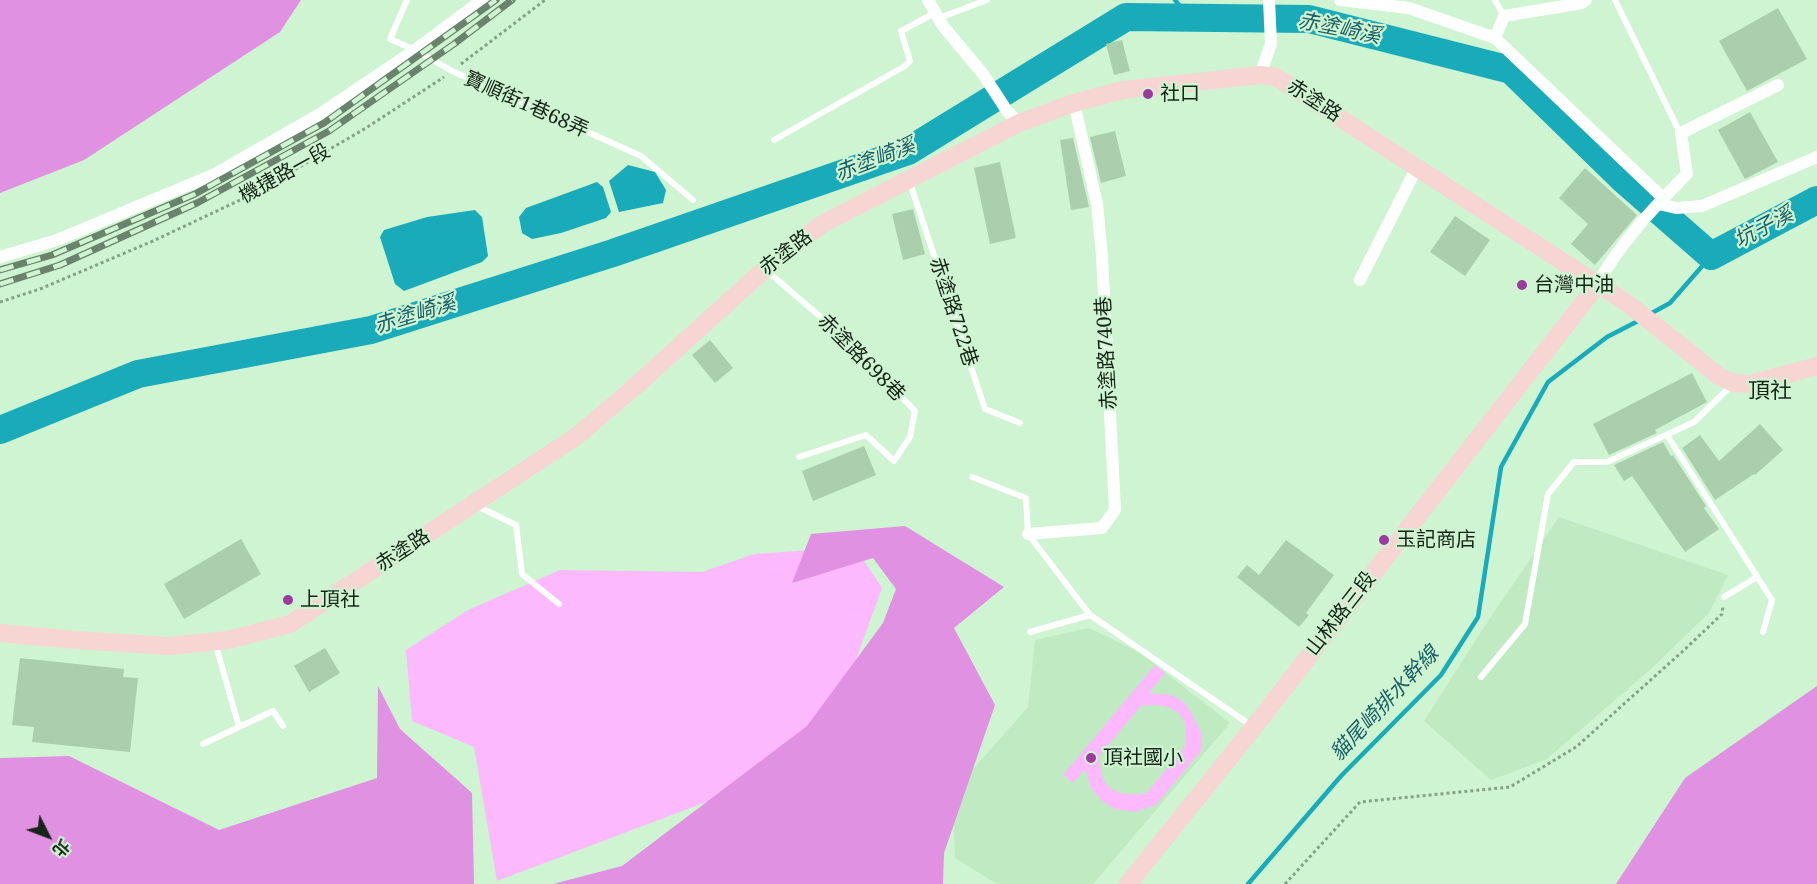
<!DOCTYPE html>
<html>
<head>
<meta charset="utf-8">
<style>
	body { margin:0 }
	#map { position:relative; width:1817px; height:884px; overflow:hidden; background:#cff4d1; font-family:"Noto Serif","Noto Sans TC",serif }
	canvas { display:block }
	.north { position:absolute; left:18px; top:806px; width:60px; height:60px; -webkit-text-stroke:4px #cff4d1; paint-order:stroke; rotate:132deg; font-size:16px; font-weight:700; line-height:24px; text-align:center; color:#172518 }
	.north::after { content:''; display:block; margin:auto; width:21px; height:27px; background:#172518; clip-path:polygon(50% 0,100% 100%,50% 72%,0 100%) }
</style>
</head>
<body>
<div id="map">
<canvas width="1817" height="884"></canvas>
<div class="north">北</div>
</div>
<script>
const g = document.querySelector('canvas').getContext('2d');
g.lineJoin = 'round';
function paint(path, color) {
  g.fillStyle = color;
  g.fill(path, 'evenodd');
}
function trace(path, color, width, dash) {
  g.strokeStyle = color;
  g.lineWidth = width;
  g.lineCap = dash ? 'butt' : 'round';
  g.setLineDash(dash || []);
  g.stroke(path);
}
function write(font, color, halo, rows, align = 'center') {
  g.font = font + ' "Noto Serif","Noto Sans TC",serif';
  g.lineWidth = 4.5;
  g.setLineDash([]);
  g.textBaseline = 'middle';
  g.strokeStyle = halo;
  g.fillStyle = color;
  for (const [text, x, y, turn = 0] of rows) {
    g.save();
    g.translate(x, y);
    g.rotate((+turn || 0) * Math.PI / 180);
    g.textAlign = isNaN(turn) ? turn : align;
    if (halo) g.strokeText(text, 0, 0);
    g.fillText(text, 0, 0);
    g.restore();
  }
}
const built = new Path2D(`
	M1559,517L1728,575L1709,613L1652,668L1547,759L1491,780L1424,721L1488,621Z
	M1089,628L1139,652L1230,723L1093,884H997L955,858L952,793L1028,707L1035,640Z`);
const green = new Path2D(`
	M855,547L882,588L820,759L497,881L474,747L412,721L406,650L468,610L560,570L702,572L754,554Z
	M1155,665L1165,673L1149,693L1173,695L1185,703L1192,714L1201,733V751L1156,805L1135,812L1114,809L1101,800L1091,788L1085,769L1073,783L1063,775ZM1156,705C1183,709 1187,718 1186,745L1147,793C1116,798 1098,789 1100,755L1141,706Z`);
const forest = new Path2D(`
	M0,0H301L280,32L84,160L0,193Z
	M905,526L1004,587L954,628L995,705L944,853L943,884H553L622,866L807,726L883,623L896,589L873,558L792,583L811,534Z
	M378,686L400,729L472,793L474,884H0V758L69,756L219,830L377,778Z
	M1817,686V884H1616L1685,778Z`);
const water = new Path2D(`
	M628,165L655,172L666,190L663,203L619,212L609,181Z
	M597,182L603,187L611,212L606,218L561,233L532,239L522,233L519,217L526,208Z
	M475,210L482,217L488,256L482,262L404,291L395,284L380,237L384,230L427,217Z`);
const stream = new Path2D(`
	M1175,0L1189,17
	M1650,314L1670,303L1711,256
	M1248,884L1341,776L1441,675L1478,617L1501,467L1548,382L1607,337L1640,320`);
const river = new Path2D(`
	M0,430L138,374L371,330L613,253L908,151L1126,17L1309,19L1511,70L1624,180L1711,256L1817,200`);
const building = new Path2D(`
	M1778,8L1807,59L1747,91L1719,41Z
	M1122,40L1130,71L1114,75L1106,44Z
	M1750,112L1778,162L1745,179L1718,130Z
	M1115,131L1126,176L1101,183L1090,137Z
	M1073,138L1089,207L1071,210L1060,140Z
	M1000,162L1016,238L990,244L974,168Z
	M1585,168L1637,215L1595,265L1571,244L1588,224L1559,198Z
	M913,209L925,254L903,260L892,214Z
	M1455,216L1490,240L1465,276L1430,252Z
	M710,340L733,368L715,383L692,355Z
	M1692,373L1707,402L1655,430L1657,433L1609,455L1593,424Z
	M1760,424L1783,450L1755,475L1754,474L1715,500L1682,448L1700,435L1719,461Z
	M1663,442L1671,456L1673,455L1706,506L1704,508L1719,529L1685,552L1632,476L1624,481L1614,465Z
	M864,446L876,475L813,501L802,471Z
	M241,539L261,574L184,619L164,584Z
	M1286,540L1334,575L1306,613L1309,615L1299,627L1237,577L1247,565L1259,575Z
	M325,648L340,673L309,692L294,666Z
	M20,658L124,669L123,677L138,678L130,752L32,742L34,727L12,725Z`);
const path = new Path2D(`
	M461,64L545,0
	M0,302L40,289L153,241L255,193L366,128L444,77
	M1285,884L1360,802L1510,787L1576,747L1682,652L1722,614L1723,606`);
const lane = new Path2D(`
	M407,0L390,39L415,50L452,71L641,156L693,200
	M1495,0L1504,16
	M1615,0L1680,133
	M939,18L987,0
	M774,140L905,66L910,61L901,31L935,13
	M910,183L985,409L1020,423
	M767,271L843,336L915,411L910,437L894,461L866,435L799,457
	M1667,435L1772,600L1763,632
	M972,477L1026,498L1028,534L1090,615L1252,726
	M477,506L516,525L522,574L559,604
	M1724,597L1757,577
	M1030,632L1090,615
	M215,642L239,727
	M1481,677L1525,624L1548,494L1574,462H1607L1694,422L1732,385
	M203,744L273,711L283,726`);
const street = new Path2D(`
	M928,0L943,26L983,74L1007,111L1019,123
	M1340,0L1409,8L1495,38L1504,16L1582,3L1586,0
	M1495,38L1663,198
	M1260,75L1271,44L1269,0
	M1659,204L1676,208L1702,206L1817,157
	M0,257L57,240L215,174L320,114L415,50L482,0
	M1360,280L1417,167
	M1597,285C1620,243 1654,207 1687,174L1681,133L1778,85
	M1028,534L1102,528L1115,510L1102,256L1097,204L1074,103`);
const secondary = new Path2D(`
	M0,633L76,640L169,646L228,640L290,624L577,436L630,391L776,259L824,223L1019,123L1074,103L1123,90L1260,75L1276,77L1627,303L1720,377L1734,383L1750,384L1817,366
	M1128,884L1254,727L1597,285`);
const rail = new Path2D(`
	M0,270L52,255L195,194L324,123L496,0
	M0,284L60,265L197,203L329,131L454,44L512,0`);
const markers = [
	[1148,94,6,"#9c3aa0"],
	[1522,285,6,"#9c3aa0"],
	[1384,540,6,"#9c3aa0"],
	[288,600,6,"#9c3aa0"],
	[1091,758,6,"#9c3aa0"]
];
const poiNames = [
	["社口",1160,94],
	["台灣中油",1534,285],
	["玉記商店",1396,540],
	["上頂社",300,600],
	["頂社國小",1103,758]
];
const streetNames = [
	["赤塗路",1314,101,33],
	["寶順街1巷68弄",526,105,24],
	["機捷路一段",285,174,-29],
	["赤塗路",786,253,-38],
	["赤塗路722巷",953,312,72],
	["赤塗路740巷",1107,353,-93],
	["赤塗路698巷",861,358,45],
	["赤塗路",403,551,-33],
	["山林路三段",1341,614,-52]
];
const waterNames = [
	["赤塗崎溪",1339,29,11],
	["赤塗崎溪",875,160,-21],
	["坑子溪",1764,228,-28],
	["赤塗崎溪",415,315,-17],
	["貓尾崎排水幹線",1385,704,-47]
];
const quarterNames = [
	["頂社",1770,392]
];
paint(built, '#c0eac2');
paint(green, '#fcb9fd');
paint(forest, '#e191e2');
paint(water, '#19abba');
trace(stream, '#19abba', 4.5);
trace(river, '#19abba', 28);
paint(building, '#abcfad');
trace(path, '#85a187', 3, [3, 3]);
trace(lane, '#fff', 6);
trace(street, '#fff', 12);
trace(secondary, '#f6d5d2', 18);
trace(rail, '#6a836c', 7);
trace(rail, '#cff4d1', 4.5, [14]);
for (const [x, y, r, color] of markers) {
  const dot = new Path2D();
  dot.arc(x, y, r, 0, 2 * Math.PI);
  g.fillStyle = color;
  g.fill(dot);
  trace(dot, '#cff4d1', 2);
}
write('20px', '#172518', '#cff4d1', poiNames, 'left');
write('20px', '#172518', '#cff4d1', streetNames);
write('italic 21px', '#1a6169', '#cff4d1', waterNames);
write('22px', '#172518', '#cff4d1', quarterNames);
</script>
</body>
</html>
